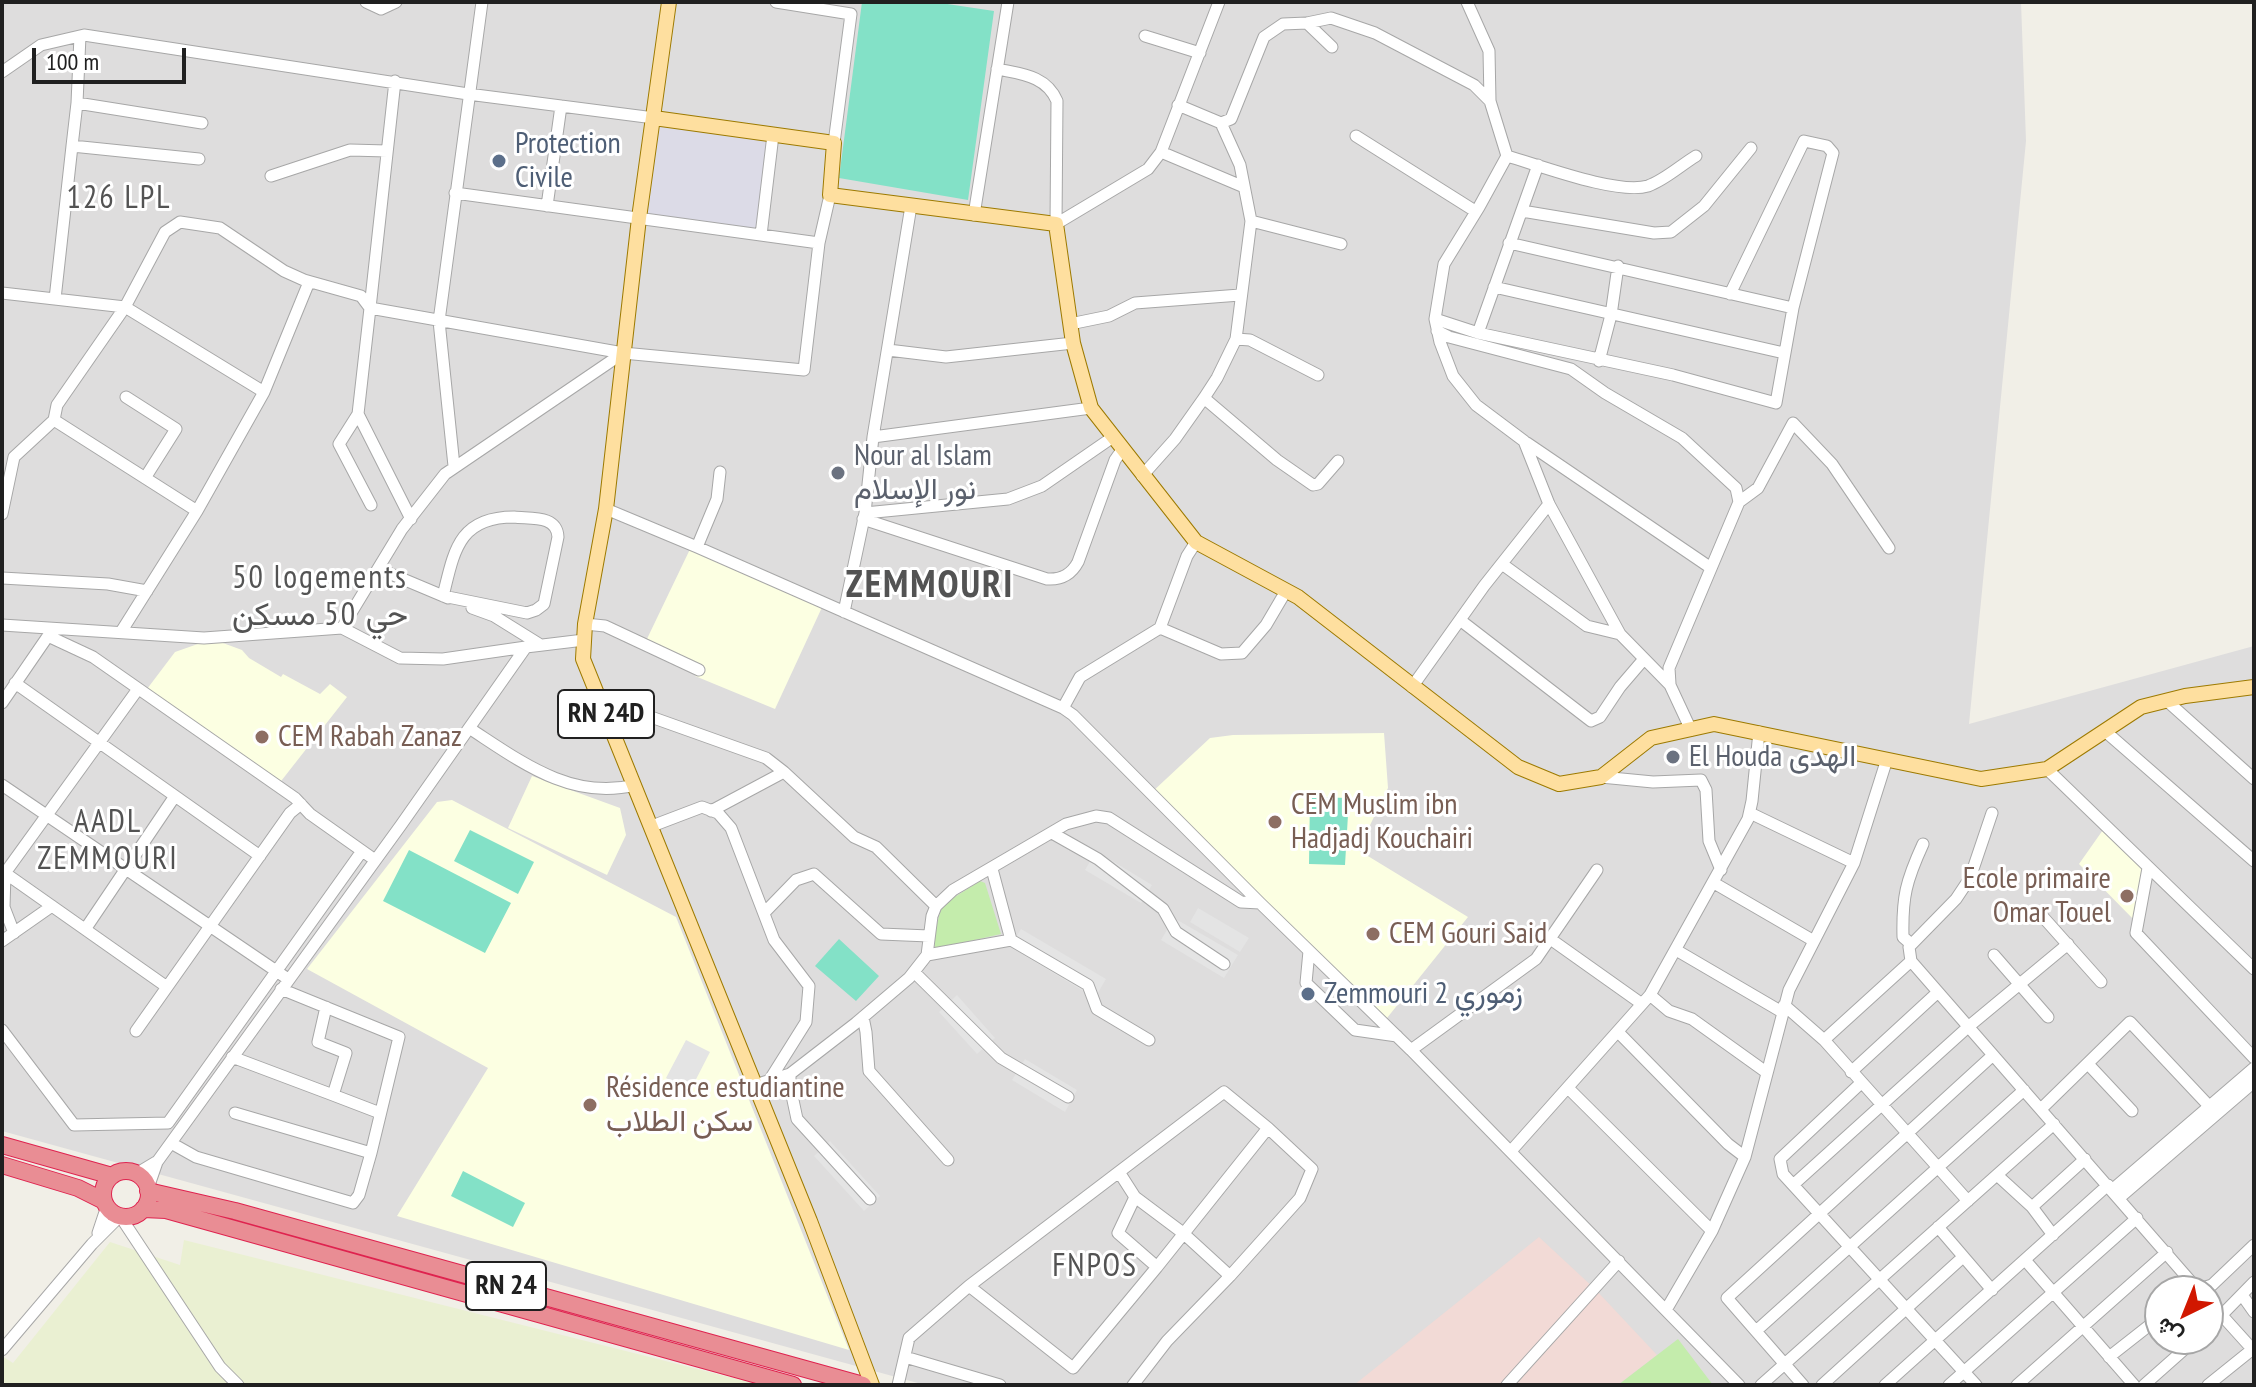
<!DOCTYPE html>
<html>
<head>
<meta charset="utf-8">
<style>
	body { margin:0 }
	#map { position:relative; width:2256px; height:1387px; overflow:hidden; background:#f1efe7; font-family:"PT Sans Narrow",Vazirmatn,sans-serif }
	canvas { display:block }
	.frame { position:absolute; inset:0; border:4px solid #202020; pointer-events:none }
	.north { position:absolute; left:2144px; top:1275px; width:80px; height:80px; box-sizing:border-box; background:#fff; border:2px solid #a6a6a6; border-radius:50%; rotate:223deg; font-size:22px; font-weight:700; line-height:32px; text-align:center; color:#202020 }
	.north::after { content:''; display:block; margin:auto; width:28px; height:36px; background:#d11700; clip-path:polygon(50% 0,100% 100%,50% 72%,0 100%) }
	.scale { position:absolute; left:32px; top:48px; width:154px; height:36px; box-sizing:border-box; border:4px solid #202020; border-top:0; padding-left:10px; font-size:24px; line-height:28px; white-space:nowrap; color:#202020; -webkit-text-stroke:6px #fff; paint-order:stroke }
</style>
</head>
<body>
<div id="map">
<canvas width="2256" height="1387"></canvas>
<div class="frame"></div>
<div class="north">ش</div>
<div class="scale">100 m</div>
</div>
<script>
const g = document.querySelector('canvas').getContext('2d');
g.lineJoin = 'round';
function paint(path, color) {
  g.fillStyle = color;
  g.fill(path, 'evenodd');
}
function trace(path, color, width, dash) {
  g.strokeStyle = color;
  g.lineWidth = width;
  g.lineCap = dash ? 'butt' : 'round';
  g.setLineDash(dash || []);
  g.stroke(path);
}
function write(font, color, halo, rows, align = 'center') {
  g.font = font + ' "PT Sans Narrow",Vazirmatn,sans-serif';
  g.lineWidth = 6;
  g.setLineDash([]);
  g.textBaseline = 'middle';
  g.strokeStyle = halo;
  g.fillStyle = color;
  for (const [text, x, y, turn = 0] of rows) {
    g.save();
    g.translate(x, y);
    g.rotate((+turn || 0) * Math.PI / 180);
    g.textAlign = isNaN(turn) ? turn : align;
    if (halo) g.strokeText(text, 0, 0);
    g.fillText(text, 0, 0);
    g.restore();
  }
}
const residential = new Path2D(`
	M2,2H2021L2026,141L1969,724L2254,646V1385H925L2,1131ZM2160,1291H2208V1339H2160Z`);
const commercial = new Path2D(`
	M1539,1237L1595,1289L1657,1355L1618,1385H1354Z`);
const education = new Path2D(`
	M692,545L824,603L775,709L695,676L699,670L645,643Z
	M212,639L242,650L249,658L281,677L283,674L320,694L330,684L347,697L278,785L144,693L175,652Z
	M1384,733L1388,788L1358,850L1468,917L1383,1023L1151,793L1210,738L1233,735Z
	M532,776L620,808L626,835L607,875L508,828Z
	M452,800L676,917L849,1350L397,1216L488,1068L307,969L437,802Z
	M2105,827L2148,868L2138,924L2079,864Z`);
const farmland = new Path2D(`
	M184,1240L761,1385H2V1356L13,1363L110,1242L180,1265Z`);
const grass = new Path2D(`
	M980,881L985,883L1001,934L935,949L933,939L942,905Z
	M1678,1339L1713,1385H1618Z`);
const pitch = new Path2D(`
	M862,2H934L994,11L968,200L839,178Z
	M1310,797L1349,798L1345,865L1309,864Z
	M470,830L534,862L518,894L454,861Z
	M409,850L511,903L485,953L383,901Z
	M839,939L879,976L856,1001L815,966Z
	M463,1171L525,1203L513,1227L451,1196Z`);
const parking = new Path2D(`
	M1096,851L1152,885L1141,903L1085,870Z
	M1198,908L1249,938L1240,952L1190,922Z
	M1174,918L1238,955L1224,978L1161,940Z
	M1021,929L1106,979L1095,998L1010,947Z
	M957,995L995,1038L977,1054L939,1012Z
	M686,1040L710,1052L690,1091L666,1078Z
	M1025,1059L1077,1090L1065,1112L1012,1080Z
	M830,1141L880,1196L864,1211L814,1156Z`);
const plaza = new Path2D(`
	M654,118L773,135L761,235L639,218Z`);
const minor = new Path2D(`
	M366,2L381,9L396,2
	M776,2L851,14L834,143
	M1467,2L1489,51L1490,101L1507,156L1479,207L1444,264L1435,319L1440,342L1453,376L1476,405L1524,441L1549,504L1620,634L1670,685L1691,730
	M1307,23L1332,47
	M1145,36L1200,53
	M997,69C1020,74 1046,75 1057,101L1056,224L1148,169L1161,152L1219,2
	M2,72L41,45L84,35L468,94L654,118
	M395,81L370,308L623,353
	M77,103L80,36
	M1221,123L1231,119L1264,37L1283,24L1307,23L1331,18L1375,33L1474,85L1490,101
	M1356,136L1475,211
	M72,146L77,103L202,123
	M1161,152L1244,187
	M1507,156C1539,165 1617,195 1648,186C1665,180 1681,165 1696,156
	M271,176L350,150L387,151
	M455,193L819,243
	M547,206L561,106
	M1522,211L1654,233L1671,232L1704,206L1751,148
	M974,215L1008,2
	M1251,221L1341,244
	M761,235L773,135
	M1509,243L1793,308
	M1494,287L1784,353
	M2,293L125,307L264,392
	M55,299L72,146L199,159
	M1435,319L1478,333L1673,375L1776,403L1793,308L1833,153L1827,146L1804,141L1730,294
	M1070,324L1109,316L1135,303L1240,295
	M1437,331L1449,337L1571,369L1605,393L1682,438L1736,488L1739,502L1669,668L1670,684
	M1478,333L1538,165
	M1236,339L1250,340L1318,375
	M888,350L946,357L1073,343
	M1599,361L1611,315L1618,266
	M126,397L176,429L145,478
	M1204,398L1277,460L1313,485L1318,484L1338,461
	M358,414L339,444L371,505
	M873,437L1091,408
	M1527,443L1711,568
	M454,466L439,321L482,2
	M1142,476L1175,439L1204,398L1217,378L1236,339L1251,221L1240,165L1221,123L1178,105
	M1739,502L1758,488L1793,423L1832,464L1889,548
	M606,509L697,547L1063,708L1073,715L1260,903L1411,1050L1739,1385
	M197,511L54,420L57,405L125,307L165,232L180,222L220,228L284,271L304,280L361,296L370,308L358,414L411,519
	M865,513L1008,499L1042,486L1113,437
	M2,514L14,457L54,420
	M514,517C531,519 557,515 558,537L544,604L536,610L527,613L443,596C454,552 458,517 514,517Z
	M863,519L1047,579C1061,580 1071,575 1078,562L1115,460L1122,450
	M697,547L717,499L720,472
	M1502,564L1587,626L1620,634
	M379,569L448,598
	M2,578L108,584L147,591
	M472,608L494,616L539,644
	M844,612L865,513L873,437L911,206
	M1460,620L1591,721L1600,717L1620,687L1644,659
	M585,624L605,626L699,670
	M2,625L204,638L342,628L400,658L443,659L526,647
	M342,628L402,529L445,474L623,353L804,370L819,243L830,195
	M1160,628L1221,654L1242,653L1266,625L1286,591
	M121,632L197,511L264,392L309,282
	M15,683L260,856
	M1412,687L1484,586L1549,504
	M138,689L5,873L167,987
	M2167,701L2254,779
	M601,702L651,717L766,758L784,772
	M2,703L48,636L93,657L295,798L310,814L375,860
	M1063,708L1080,677L1160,628L1187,556L1196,542
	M469,728C520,761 571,801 635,785
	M2106,732L2254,861
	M2047,769L2254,969
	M1601,777L1653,782L1701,780L1706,790L1709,841L1721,870
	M2,785L288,979
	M711,811L784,772L854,837L876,847L936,906
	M1750,813L1854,863
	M652,826L702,807L718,813L731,828L774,940L809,986L806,1022L769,1081
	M1052,833L1098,859L1163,909L1176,932L1224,964
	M2148,868L2136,933L2254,1058
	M992,869L1011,940
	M5,873L4,907L14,933
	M1714,883L1814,941
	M764,913L796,880L814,874L881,934L929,936
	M2043,917L2101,982
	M86,928L175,796
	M1549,938L1642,1004
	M2,941L52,906
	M1911,944L1903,937C1902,897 1906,881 1923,844
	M1676,950L1782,1012
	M1309,951L1306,983L1355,1030L1397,1036
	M927,955L1011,940L1088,985L1097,1009L1149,1040
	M1994,955L2048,1017
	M1911,961L1909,947L1956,899L1970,878L1992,813
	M914,972L1001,1058L1068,1097
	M1650,995L1669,1011L1692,1019L1766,1072
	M1784,1005L1824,1040
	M326,1007L318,1042L346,1053L333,1095L380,1113
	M863,1017L866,1032L869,1071L948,1160
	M2,1030L74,1125L168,1123L362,851
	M136,1031L290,813L301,804
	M1618,1032L1728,1144L1745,1157
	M1411,1050L1536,959L1597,870
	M232,1057L333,1095
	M2088,1064L2132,1111
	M1851,1072L1938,992
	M790,1074V1086L797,1119L870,1199
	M1861,1083L1780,1159L1783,1174L1976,1385
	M755,1085L790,1074L856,1023L909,978L927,955L932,916L936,906L953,890L1066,824L1096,816L1109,818L1241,902L1260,903
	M1568,1088L1712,1231L1745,1157L1789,990L1854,863L1887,759
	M2041,1109L2130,1022L2210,1107
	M235,1113L371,1153
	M171,1143L196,1157L353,1203L359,1195L371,1153L399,1037L281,989
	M1511,1151L1650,995L1748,819L1752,801L1759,732
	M1119,1172L1135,1197
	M136,1174L156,1162
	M1997,1175L2032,1207L2053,1235
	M1793,1185L1968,1027L2068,944
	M148,1188L157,1162L401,825L526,647L584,640
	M2112,1190L2254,1068
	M2119,1198L2254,1082
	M1968,1201L1824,1040L1911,961L2199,1291
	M2032,1207L2085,1159
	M1938,1227L1992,1290
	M98,1233L107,1206
	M2025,1260L2134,1385
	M1230,1276L1300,1198L1312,1169L1268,1128
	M969,1286L1224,1092L1268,1128L1157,1267
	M2193,1291L2212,1285L2254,1245
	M2242,1295L2254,1312
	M2208,1300L2254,1351
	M1666,1310L1712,1231
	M2208,1329L2254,1282
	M1756,1331L2024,1090
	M2,1350L92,1244L120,1216L220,1367L238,1385
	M905,1357L1000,1385
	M2109,1357L2160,1317
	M898,1385L909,1338L969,1286L1073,1368L1157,1267L1118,1233L1135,1197L1183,1233L1230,1276L1167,1341L1133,1385
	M1507,1385L1619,1261
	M1761,1385L2054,1124
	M1803,1385L1727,1298L1992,1056
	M1822,1385L1963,1257
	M1885,1385L2108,1185
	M1949,1385L2137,1218
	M2017,1385L2167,1252
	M2144,1385L2196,1339
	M2208,1385L2254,1348`);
const major = new Path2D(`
	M669,2L639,218L606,509L585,624L583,659L810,1221L872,1385
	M654,118L834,143L830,195L1056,224L1073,343L1091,408L1196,542L1298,597L1518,767L1559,784L1601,777L1651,738L1714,724L1981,779L2047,769L2141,707L2185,696L2254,687`);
const highway = new Path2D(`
	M2,1145L112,1176
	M2,1165L78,1188L104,1201
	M103 1194a23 23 0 1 1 46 0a23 23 0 1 1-46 0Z
	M148,1191L235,1211L863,1385
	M143,1209L166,1210L793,1385`);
const markers = [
	[499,161,8,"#5c6f8a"],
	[838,473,8,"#6b7280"],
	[262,737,8,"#8d6e63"],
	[1673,757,8,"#6b7280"],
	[1275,822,8,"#8d6e63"],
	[2127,896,8,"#8d6e63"],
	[1373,934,8,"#8d6e63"],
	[1308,994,8,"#5c6f8a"],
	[590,1105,8,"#8d6e63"]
];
const shields = [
	[606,714,96],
	[506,1286,80]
];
const shieldNames = [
	["RN 24D",606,714],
	["RN 24",506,1286]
];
const serviceNames = [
	["Protection",515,144],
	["Civile",515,178],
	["Zemmouri 2 زموري",1324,994]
];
const worshipNames = [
	["Nour al Islam",854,456],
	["نور الإسلام",854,490],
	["El Houda الهدى",1689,757]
];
const educationNames = [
	["CEM Rabah Zanaz",278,737],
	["CEM Muslim ibn",1291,805],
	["Hadjadj Kouchairi",1291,839],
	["Ecole primaire",2111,879,"right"],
	["Omar Touel",2111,913,"right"],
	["CEM Gouri Said",1389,934],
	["Résidence estudiantine",606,1088],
	["سكن الطلاب",606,1122]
];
const neighbourhoodNames = [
	["126 LPL",119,199],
	["50 logements",320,579],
	["حي 50 مسكن",320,616],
	["AADL",108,823],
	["ZEMMOURI",108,860],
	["FNPOS",1095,1267]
];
const districtNames = [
	["ZEMMOURI",930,586]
];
paint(residential, '#dedddd');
paint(commercial, '#f2dad6');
paint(education, '#fcffe2');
paint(farmland, '#eaf0d2');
paint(grass, '#c4ecac');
paint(pitch, '#83e1c7');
paint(parking, '#e4e4e4');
paint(plaza, '#dcdbe7');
trace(minor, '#a7a7a7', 13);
trace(major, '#9d7a00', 16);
trace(highway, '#df234f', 18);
trace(minor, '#fff', 11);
trace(major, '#fedf9f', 14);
trace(highway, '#e98d94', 16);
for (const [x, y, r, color] of markers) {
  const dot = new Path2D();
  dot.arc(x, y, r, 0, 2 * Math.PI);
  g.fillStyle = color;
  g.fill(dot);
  trace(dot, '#fff', 3);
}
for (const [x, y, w] of shields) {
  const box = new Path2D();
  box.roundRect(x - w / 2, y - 24, w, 48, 6);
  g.fillStyle = '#fff';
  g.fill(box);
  trace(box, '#202020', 2);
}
write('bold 28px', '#202020', null, shieldNames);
write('30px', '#4e5e75', '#fff', serviceNames, 'left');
write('30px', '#5b616d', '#fff', worshipNames, 'left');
write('30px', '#785e54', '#fff', educationNames, 'left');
g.letterSpacing = '2px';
write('32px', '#535353', '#fff', neighbourhoodNames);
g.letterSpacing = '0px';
g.letterSpacing = '2px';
write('bold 38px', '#535353', '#fff', districtNames);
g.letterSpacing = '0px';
</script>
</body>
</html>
